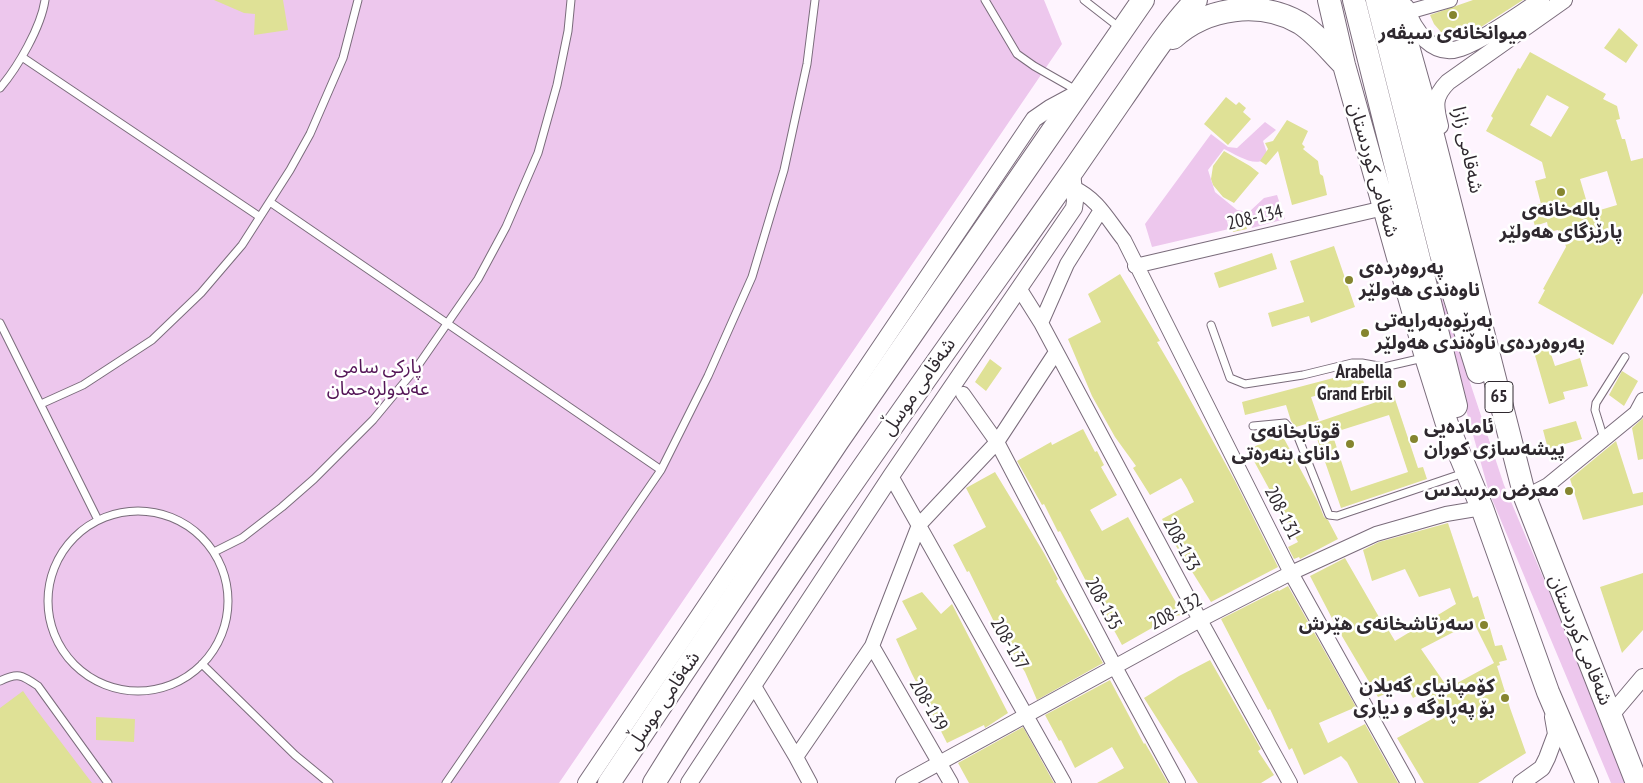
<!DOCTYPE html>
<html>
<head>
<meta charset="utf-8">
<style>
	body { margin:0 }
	canvas { display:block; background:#fef4fe }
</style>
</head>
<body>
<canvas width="1643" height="783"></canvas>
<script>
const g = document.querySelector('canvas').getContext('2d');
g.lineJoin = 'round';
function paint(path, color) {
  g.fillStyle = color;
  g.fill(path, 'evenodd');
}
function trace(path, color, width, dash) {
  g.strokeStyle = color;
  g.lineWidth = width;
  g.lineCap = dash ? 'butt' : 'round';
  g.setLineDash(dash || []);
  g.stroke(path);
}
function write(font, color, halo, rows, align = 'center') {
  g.font = font + ' "PT Sans Narrow","Noto Sans Arabic",sans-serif';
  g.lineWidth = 5;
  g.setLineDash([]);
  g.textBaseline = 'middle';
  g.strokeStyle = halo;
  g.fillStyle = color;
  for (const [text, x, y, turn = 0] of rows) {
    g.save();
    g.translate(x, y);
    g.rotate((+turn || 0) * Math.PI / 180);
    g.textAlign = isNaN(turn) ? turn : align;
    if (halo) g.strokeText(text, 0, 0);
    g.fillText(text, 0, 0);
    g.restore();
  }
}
const green = new Path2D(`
	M0,0H1044L1062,44L559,783H0Z
	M1265,122L1276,130L1263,141L1268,156C1258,170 1237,155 1224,149L1208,170L1215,192L1237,210L1249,212L1264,198L1277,195L1285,219L1252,228L1248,218L1227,221L1229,229L1152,247L1145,224L1211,134L1228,147L1237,148Z
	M1438,286L1504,485L1630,783H1611L1489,492L1432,288Z`);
const building = new Path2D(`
	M214,0H283L288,30L254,35L255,14L244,13Z
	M1473,0H1523L1478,29L1461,37L1451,36L1441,32L1434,24L1430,15Z
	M1619,28L1638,45L1626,63L1604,48Z
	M1530,52L1606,94L1603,99L1617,106L1620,119L1616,120L1622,139H1625L1631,161L1643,158V293L1613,345L1538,303L1545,290L1543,289L1566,247L1562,231L1558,232V230L1549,232L1547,222L1535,226L1529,207L1541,204L1535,181L1546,178L1542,162L1486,131L1493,118L1491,116L1518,68L1520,69ZM1547,95L1569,107L1551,137L1530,125ZM1607,171L1617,205L1590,213L1580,179Z
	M1226,97L1236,105L1239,102L1246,108L1243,112L1251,119L1228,145L1204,124Z
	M1287,120L1308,131L1302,144L1305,147L1303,149L1318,161L1320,174L1323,176L1327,195L1292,205L1278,151L1266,165L1260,161L1268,149L1265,143L1273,141Z
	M1224,151L1250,166L1259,173L1234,203L1223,197L1213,185L1211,179L1213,166Z
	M1244,218L1247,229L1233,232L1230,222Z
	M1334,246L1355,307L1311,323L1309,316L1272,327L1268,313L1304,302L1290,261Z
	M1272,253L1277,269L1219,288L1214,273Z
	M1120,274L1160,341L1157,342L1177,376L1235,481L1278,567L1211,602L1176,546L1162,519L1194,502L1187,488L1181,478L1150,495L1133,468L1136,466L1115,437L1092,396L1068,339L1101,322L1088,294Z
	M1549,348L1555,366L1580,358L1588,386L1563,392L1565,399L1549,404L1534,352Z
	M990,359L1002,368L986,391L975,382Z
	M1360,371L1364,383L1311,397L1319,420L1296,427L1291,421L1286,405L1245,415L1242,402Z
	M1622,371L1638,381L1624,406L1609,395Z
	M1394,396L1418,468L1423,467L1427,479L1341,508L1312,424ZM1389,415L1408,472L1351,491L1332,433Z
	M1643,418V459L1638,460L1632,428Z
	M1576,421L1582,439L1548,449L1543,430Z
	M1083,429L1095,452L1097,451L1104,465L1101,467L1117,495L1090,510L1102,531L1128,517L1183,615L1173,616L1122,645L1090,586L1089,587L1060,531L1058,532L1044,504L1042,505L1017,461L1051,442L1052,445Z
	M1281,433L1318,502L1324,517L1328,520L1338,539L1300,559L1299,557L1294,559L1288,547L1298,542L1248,450Z
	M1616,441L1633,494L1643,492V505L1583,520L1570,479Z
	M995,472L1044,553L1058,579L1056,581L1103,663L1037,700L1025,672L998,630L969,571L967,572L953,545L986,527L966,488Z
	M1448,523L1473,598L1478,596L1487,625H1489L1495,646L1502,645L1507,660L1499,662L1500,665L1497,666L1510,708L1526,753L1478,783H1424L1397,738L1441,714L1426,691L1413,698L1406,685L1378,697L1336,626L1310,576L1345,558L1379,617L1380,616L1395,641L1456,604L1450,588L1419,597L1405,569L1372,581L1363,550L1379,542ZM1469,624L1470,626L1475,625L1494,663L1448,688L1421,649Z
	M1643,573V630L1622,653L1600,587Z
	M1288,586L1356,707L1319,723L1328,743L1365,724L1398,783H1358L1347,762L1341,756L1304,775L1292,748L1289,750L1270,709L1268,710L1221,619L1278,590L1279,591Z
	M922,592L941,614L952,604L1008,713L985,728L984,725L947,743L912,674L896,639L917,629L902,601Z
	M1210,660L1261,749L1258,751L1274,775L1261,783H1198L1144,698L1179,676Z
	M1110,680L1144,744L1145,743L1168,783H1097L1124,768L1112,747L1075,768L1061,740L1059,741L1045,715Z
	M23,691L32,704L92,783H0V708Z
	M96,717L135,719L134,742L96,740Z
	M1023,727L1054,783H969L958,763Z`);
const service = new Path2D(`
	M985,0L1017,54L1034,66L1076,90
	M1084,0L1120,28
	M22,57L260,217
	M0,88C18,67 41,27 45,0
	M270,202L661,470
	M0,323L98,520
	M1211,325L1230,378L1245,384L1303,375L1352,363H1362L1384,367L1423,358
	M41,404L83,385L152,340L201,293L242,245L290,170L310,134L343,58L358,0
	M1253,426L1285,423L1298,437L1329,515L1337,516L1464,473
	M1604,439L1595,410L1596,403L1625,357
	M48 601a90 90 0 1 1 180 0a90 90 0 1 1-180 0Z
	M214,552L242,538L282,507L314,479L373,420L417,367L478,279L506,227L538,153L557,85L568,31L571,0
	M202,664L295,755L329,783
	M0,681C18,672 22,675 38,686L108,783
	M446,783L661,470L708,376L752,277L784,170L807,64L815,0`);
const minor = new Path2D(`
	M1408,12L1450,0
	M1074,188C1098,199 1108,220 1124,240L1291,573L1408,783
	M1135,266L1384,208
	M1019,288L1041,323L1200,620L1290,783
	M1041,323L1067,264L1101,210
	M963,394L997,442L1115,667L1178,783
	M891,476L1064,783
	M1525,497L1548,485L1636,413L1643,400
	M872,646L951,783
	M754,686L796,757
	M810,783L796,757L872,646L919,525L997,442L1056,352
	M903,783L1200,620L1291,573L1376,534L1446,514L1482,508`);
const tertiary = new Path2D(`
	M1406,7C1413,30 1433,58 1461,48C1484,40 1519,14 1541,0
	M1440,126C1435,106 1433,97 1448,82L1564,0
	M1610,716L1643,677
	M586,783L1034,119L1050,108L1076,94
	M689,783L891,476L1074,208L1075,201L1072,172
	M1521,783L1542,768L1547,758L1556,734L1553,717`);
const trunk = new Path2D(`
	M1329,0L1344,65L1426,357L1447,424L1482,508L1548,692L1587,783
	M1354,0L1456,406
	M1377,0L1441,254L1478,372
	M1395,0L1431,128L1525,497L1637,783
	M1173,38C1207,7 1260,0 1300,23C1317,34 1330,51 1344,65
	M609,783L838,441L1143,0
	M654,783C770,596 898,417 1026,237C1058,192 1090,146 1122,99C1145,66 1168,29 1196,0`);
const markers = [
	[1453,15,5,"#85852f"],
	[1561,192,5,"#85852f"],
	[1349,280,5,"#85852f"],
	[1365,333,5,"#85852f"],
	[1402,384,5,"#85852f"],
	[1414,439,5,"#85852f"],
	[1350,444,5,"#85852f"],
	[1569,491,5,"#85852f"],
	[1484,625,5,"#85852f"],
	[1505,698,5,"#85852f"]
];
const shields = [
	[1499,397,28]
];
const shieldNames = [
	["65",1499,397]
];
const poiNames = [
	["میوانخانەی سیڤەر",1453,34,"center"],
	["بالەخانەی",1561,211,"center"],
	["پارێزگای هەولێر",1561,233,"center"],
	["پەروەردەی",1359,269,"left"],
	["ناوەندی هەولێر",1359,291,"left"],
	["بەڕێوەبەرایەتی",1375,322,"left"],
	["پەروەردەی ناوەندی هەولێر",1375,344,"left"],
	["Arabella",1392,373],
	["Grand Erbil",1392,395],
	["ئامادەیی",1424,428,"left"],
	["پیشەسازی کوران",1424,450,"left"],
	["قوتابخانەی",1340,433],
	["دانای بنەرەتی",1340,455],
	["معرض مرسدس",1559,491],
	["سەرتاشخانەی هێرش",1474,625],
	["کۆمپانیای گەیلان",1495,687],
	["بۆ پەڕاوگە و دیاری",1495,709]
];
const streetNames = [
	["شەقامی زازا",1467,150,78],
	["شەقامی کوردستان",1373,170,74],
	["208-134",1255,218,-13],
	["شەقامی موسڵ",919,387,-55],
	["208-131",1282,513,63],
	["208-133",1181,545,62],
	["208-135",1103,604,62],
	["208-132",1176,612,-28],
	["شەقامی کوردستان",1580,640,68],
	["208-137",1009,644,60],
	["شەقامی موسڵ",664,701,-56],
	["208-139",928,705,60]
];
const parkNames = [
	["پارکی سامی",378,368],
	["عەبدولڕەحمان",378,390]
];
paint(green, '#edc7ed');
paint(building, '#dfe196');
trace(service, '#7a6c7b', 9);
trace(minor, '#7a6c7b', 16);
trace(tertiary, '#7a6c7b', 18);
trace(trunk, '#7a6c7b', 24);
trace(service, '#fff', 7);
trace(minor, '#fff', 14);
trace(tertiary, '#fff', 16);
trace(trunk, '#fff', 22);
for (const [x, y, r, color] of markers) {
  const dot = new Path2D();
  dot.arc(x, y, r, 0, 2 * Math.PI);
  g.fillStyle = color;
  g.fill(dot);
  trace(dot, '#fff', 2);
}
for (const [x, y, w] of shields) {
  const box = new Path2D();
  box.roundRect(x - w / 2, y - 15.5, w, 31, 4);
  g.fillStyle = '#fff';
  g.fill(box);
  trace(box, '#2f292f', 1);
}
write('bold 18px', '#2f292f', null, shieldNames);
write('bold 19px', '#2f292f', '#fff', poiNames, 'right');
write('19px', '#2f292f', '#fff', streetNames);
write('19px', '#541557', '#fff', parkNames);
</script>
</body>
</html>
